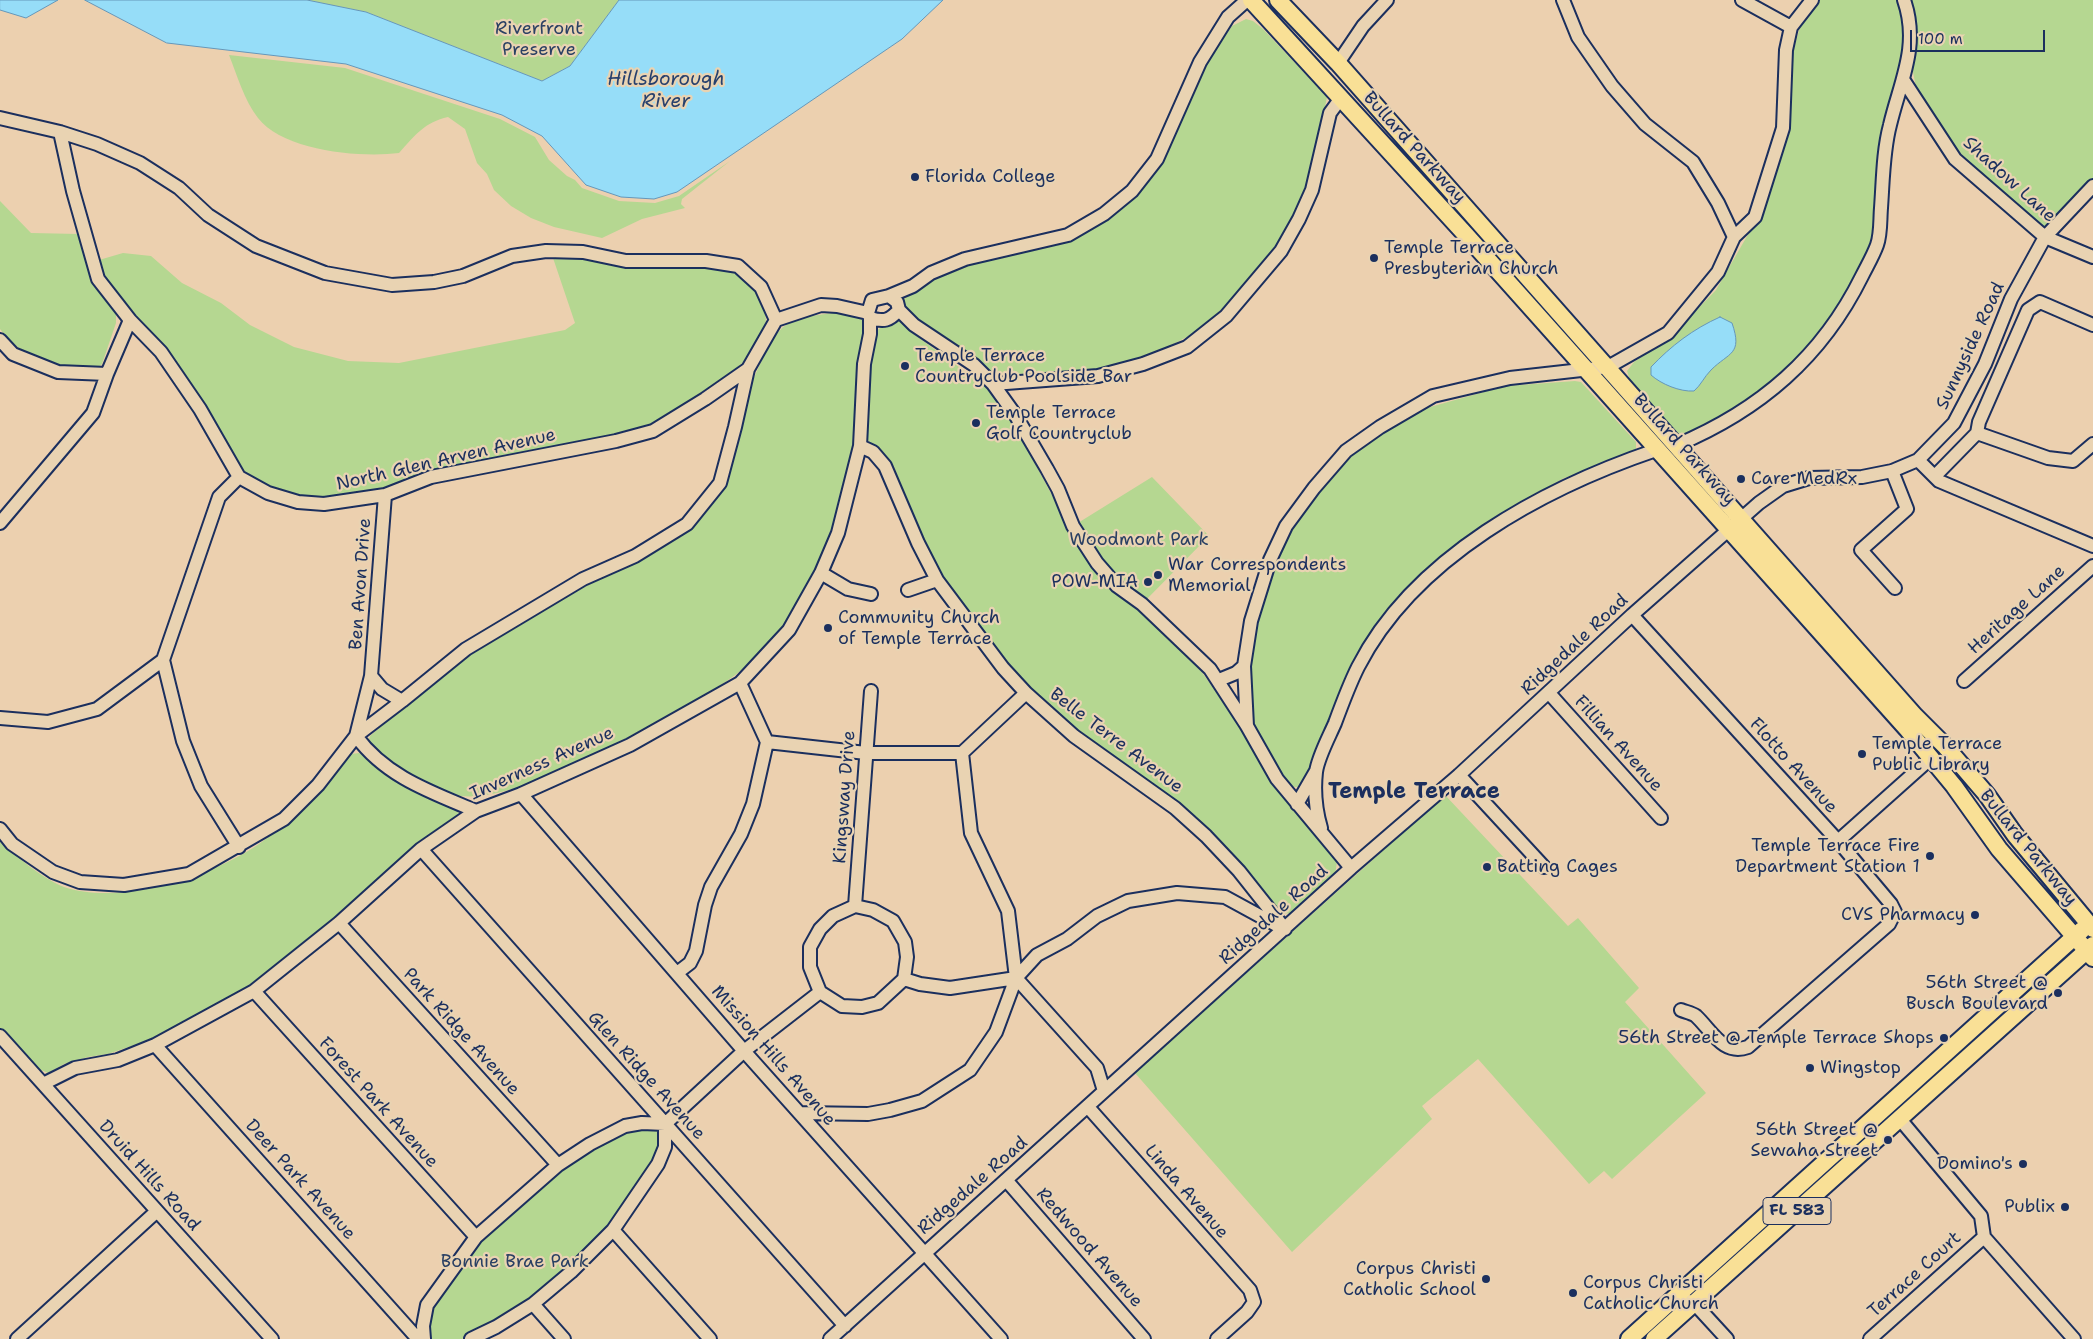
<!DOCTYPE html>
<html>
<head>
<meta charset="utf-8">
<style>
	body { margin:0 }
	#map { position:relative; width:2093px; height:1339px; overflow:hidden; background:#ecd0af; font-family:"Shantell Sans",sans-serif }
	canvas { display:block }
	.scale { position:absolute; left:1910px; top:30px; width:135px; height:22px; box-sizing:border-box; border:2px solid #1b2f5e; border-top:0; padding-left:6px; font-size:15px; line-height:18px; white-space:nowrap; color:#1b2f5e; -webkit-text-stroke:4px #e9d3b2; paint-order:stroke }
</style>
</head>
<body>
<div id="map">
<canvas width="2093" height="1339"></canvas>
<div class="scale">100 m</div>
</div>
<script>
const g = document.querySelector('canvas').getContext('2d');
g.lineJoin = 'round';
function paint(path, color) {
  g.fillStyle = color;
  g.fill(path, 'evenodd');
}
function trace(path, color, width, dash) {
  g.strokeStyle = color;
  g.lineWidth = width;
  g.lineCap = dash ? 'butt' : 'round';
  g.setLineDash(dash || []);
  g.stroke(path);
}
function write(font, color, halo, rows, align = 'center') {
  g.font = font + ' "Shantell Sans",sans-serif';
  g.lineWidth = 4.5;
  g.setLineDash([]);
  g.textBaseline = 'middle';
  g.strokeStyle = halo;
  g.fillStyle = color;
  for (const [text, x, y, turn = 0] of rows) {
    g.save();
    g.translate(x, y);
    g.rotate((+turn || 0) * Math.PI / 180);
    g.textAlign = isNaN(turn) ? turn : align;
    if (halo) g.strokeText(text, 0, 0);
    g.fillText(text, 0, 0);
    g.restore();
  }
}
const green = new Path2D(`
	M307,0H619L570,66L542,81L366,12Z
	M1816,0H1901L1905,16L1903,52L1871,248L1849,289L1821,332L1790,369L1733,411L1685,435L1676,433L1630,380L1627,371L1634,362L1658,345L1687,320L1716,290L1765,205L1789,125L1792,56L1801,23Z
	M1907,0H2093V180L2047,227L2038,225L1988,186L1950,144L1917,92L1912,67Z
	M1246,19L1253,21L1263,29L1327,97C1319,137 1313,178 1297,215C1286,238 1269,258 1253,276C1242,289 1232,303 1220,314C1197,335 1143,361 1112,368C1081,374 1019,376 988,371L911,316L902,304L904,299L941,273L963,264L1081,235L1105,221L1135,196L1152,176L1169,147L1206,64L1232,26Z
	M229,55L345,68L500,119L535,137L549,160L567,176L575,180L582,188L619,201L655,203L679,196L730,161L682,199L681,204L685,208L642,219L602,238L554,227L531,218L511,206L494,190L487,174L477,163L465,129L448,117C425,122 415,135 399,153C361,158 283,151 258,118C244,100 237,75 229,55Z
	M0,201L31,233L79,234L95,284L116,313V323L102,364L96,370C60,368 22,360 0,329Z
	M123,253L151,256L182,283L221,303L250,325L294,347L348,361L399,363L565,330L575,323L553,258C581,255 594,263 620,267C645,271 671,268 696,268C707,268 724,268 734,273C743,277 753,287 759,296C767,309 769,328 760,342C737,377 670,420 630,433L426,474L389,486L349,495L313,498L286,494L257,481L240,468L225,439L196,393L117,298L101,272L99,260Z
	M846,311L859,313L867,320C858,408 853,503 810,582C793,615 772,644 744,668C720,688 692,702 665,717C616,744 516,802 461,796C427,793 390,766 368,742L370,736L453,664L536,611L635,562L723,484L751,384L771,340L783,327L797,318Z
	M898,321L905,324L911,332L974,378L984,381L1010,417L1083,553L1118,595L1164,630L1193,660L1245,732L1267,771L1337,861L1335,876L1290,913L1283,914L1278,912L1249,876L1031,692L1005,662L941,577L920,535L894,467L888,458L865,438C864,424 871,340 877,331C881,325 892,323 898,321Z
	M1575,381L1581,382L1636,442V451L1615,461L1564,478L1488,521L1455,545L1418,579L1392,606L1354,663L1331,712L1310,774L1302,786C1295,788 1291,787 1286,782L1256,735L1248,703V668L1254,628L1277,552L1305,509L1340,466L1361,447L1423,409L1505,386Z
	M1152,477L1209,536L1142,604L1117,586L1073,526Z
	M359,753L455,806L459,814L456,818L416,847L383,873L303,948L265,976L235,996L155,1038L108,1054L88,1057L64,1064L48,1073L34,1067L0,1030V839C13,855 45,880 64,887C120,906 211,877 259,844C294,820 320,784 351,754Z
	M1445,795L1568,926L1578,918L1639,988L1625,1002L1706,1093L1612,1179L1604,1171L1589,1184L1478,1059L1422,1106L1432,1119L1292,1252L1135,1073Z
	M641,1127L661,1130L662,1145L656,1161L610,1227L531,1301L462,1339H428L427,1325L432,1304L479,1241L560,1170L591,1149L626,1130Z`);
const water = new Path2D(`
	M0,0H58L26,18L0,10Z
	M85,0H307L366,12L542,81L570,66L619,0H943L902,39L677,192L654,199L621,197L586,185L542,136L502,115L346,64L167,43Z
	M1720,317L1732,323C1743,355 1729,352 1711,370C1704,377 1701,385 1694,391C1680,392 1661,384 1651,375V367C1671,346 1693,329 1720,317Z`);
const minor = new Path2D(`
	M1563,0L1578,37L1612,86L1645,124L1693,162L1718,203L1734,237
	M1742,0L1791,27
	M1338,63L1363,26L1387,0
	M1904,81L1955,159L2045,237L2093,257
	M0,118L60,132L97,144L140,163L179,188L208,215L256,246L325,273L392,285L434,282L463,276L512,256L546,251L583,252L626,261H706L738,266L761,287L776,320
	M60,132L73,191L98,279L130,320L161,352L200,409L239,477L268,493L298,502L324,504L385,495L431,477L616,441L653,431L705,399L748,369L776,320L821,305L837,306L868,313
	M889,296L913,286L931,273L965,259L1068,235L1104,214L1132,191L1157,159L1200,62L1228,17L1247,0
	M899,310L914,325L974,365L993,384L1016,416L1047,469L1058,489L1073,526L1097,563L1117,586L1142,604L1210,669L1247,726L1277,779L1351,868
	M0,340L13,354L58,372L107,374
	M993,384L1098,376L1143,364L1187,347L1226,316L1281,251L1299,219L1312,190L1330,113L1341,98
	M1977,433L2048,458L2073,461L2093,444
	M1677,445C1760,410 1822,357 1862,276C1867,266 1873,256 1877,245C1881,234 1880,220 1881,208C1883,181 1883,151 1890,125C1900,82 1920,46 1904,0
	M860,446L873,452L885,466L918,543L937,580L1003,668L1026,693L1074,736L1175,808L1206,836L1239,871L1285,929
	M1918,460L1939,481L2093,546
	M1892,471L1907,509L1861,550L1895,588
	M1935,476L1977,433L1979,422L2028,310L2040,302L2093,325
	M385,495L371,676L356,736C386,777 431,792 476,811
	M0,523L93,413L107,374L130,320
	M821,573L848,589L871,594
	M908,590L937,580
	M1632,615L1838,841L1891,904L1895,912L1889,924L1748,1047C1723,1056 1712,1031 1696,1016C1692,1013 1686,1012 1681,1010
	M163,660L183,741L201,786L239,847
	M371,676L382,689L402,701
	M1219,680L1236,673L1244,666
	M1964,681L2093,566
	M740,683L767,742L866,753H962
	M1549,693L1661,818
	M0,718L48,722L97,709L163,660L219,497L239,477
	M1247,726L1244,666L1251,621L1270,560L1286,526L1314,488L1346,451L1380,427L1433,396L1510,378L1608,367L1668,333L1718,272L1734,237L1755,217L1783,128L1786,50L1791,27L1812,0
	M1459,775L1544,867
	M521,794L744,1051L1001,1339
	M1297,804L1316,771
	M1321,828C1316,811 1314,790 1316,772C1318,757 1329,737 1335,723C1342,704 1349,685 1358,667C1414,557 1544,488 1656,450
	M0,829L12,844L53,872L80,882L124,885L189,874L284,819L318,785L356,736L402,701L466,649L583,579L635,556L687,524L720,483L735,427L748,369
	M1838,841L1931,758
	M421,849L845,1326
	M855,906L873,910L893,921L905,942L907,957L904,979L878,1003L862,1007L842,1006L820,992L810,967V947L820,929L833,916Z
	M855,906L871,691
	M339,923L558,1165
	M677,973L690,963L696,951L705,905L711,887L741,834L753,804L767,742
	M1016,978L1097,1068L1104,1091
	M904,979L920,984L950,988L1016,978L1037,955L1067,939L1097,916L1128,901L1177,893L1225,897L1280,927
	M254,991L476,1237
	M0,1036L272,1339
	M155,1045L418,1339
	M43,1084L75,1068L118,1060L155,1045L254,991L339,923L421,849L476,811L521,794L630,745L740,683L789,630L821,573L838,533L860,446L864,364L870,334V318L868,313L872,300L889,296L897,302L899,310C889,321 884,322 870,318
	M1088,1107L1250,1290L1254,1302L1247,1312L1217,1339
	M800,1113L868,1114L890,1110L922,1101L970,1070L996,1032L1016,978L1008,911L971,833L962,753L1026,693
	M1899,1118L1981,1216L1984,1237L2074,1339
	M1007,1181L1144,1339
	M613,1230L710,1339
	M1686,1300L1694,1303L1727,1339
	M533,1304L564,1339
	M17,1339L157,1211
	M424,1339L423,1326L427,1305L476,1237L558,1165L590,1144L625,1126L642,1123L665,1124L744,1051L820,992
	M471,1339L496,1327L533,1304L571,1272L613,1230L658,1164L665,1147V1124
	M830,1339L1351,868L1459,775L1632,615L1759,503L1783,486L1809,478L1862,477L1892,471L1918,460L1954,423L1985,364L2011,299L2045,237L2093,186
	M1870,1339L1984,1237`);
const major = new Path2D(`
	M1251,0L1466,235L1907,729L1954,786L1999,849L2093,958
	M1278,0L1338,63L1915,716L1945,746L1987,795L2015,835L2093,929
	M1629,1339L2082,930
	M1654,1339L2093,945`);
const markers = [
	[915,177,5,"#1b2f5e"],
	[1374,258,5,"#1b2f5e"],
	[905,366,5,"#1b2f5e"],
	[976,423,5,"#1b2f5e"],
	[1741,479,5,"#1b2f5e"],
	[1158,575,5,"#1b2f5e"],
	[1148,582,5,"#1b2f5e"],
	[828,628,5,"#1b2f5e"],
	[1862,754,5,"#1b2f5e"],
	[1930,856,5,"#1b2f5e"],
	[1487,867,5,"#1b2f5e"],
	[1975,915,5,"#1b2f5e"],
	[2058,993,5,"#1b2f5e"],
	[1944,1038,5,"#1b2f5e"],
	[1810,1068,5,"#1b2f5e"],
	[1888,1140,5,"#1b2f5e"],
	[2023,1164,5,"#1b2f5e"],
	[2065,1207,5,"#1b2f5e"],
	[1486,1279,5,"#1b2f5e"],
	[1573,1293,5,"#1b2f5e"]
];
const shields = [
	[1797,1211,68]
];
const shieldNames = [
	["FL 583",1797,1211]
];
const parkNames = [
	["Riverfront",539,29],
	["Preserve",539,50],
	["Woodmont Park",1139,540],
	["Bonnie Brae Park",515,1262]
];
const streetNames = [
	["Bullard Parkway",1414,148,48],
	["Shadow Lane",2009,180,42],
	["Sunnyside Road",1971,346,-65],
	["Bullard Parkway",1684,450,48],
	["North Glen Arven Avenue",446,460,-13],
	["Ben Avon Drive",361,584,-86],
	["Heritage Lane",2017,610,-42],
	["Ridgedale Road",1575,645,-43],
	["Belle Terre Avenue",1116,741,37],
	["Fillian Avenue",1618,744,48],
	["Inverness Avenue",542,764,-24],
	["Flotto Avenue",1793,766,48],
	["Kingsway Drive",845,797,-86],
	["Bullard Parkway",2028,848,51],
	["Ridgedale Road",1274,915,-42],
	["Park Ridge Avenue",461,1032,48],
	["Mission Hills Avenue",773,1056,49],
	["Glen Ridge Avenue",646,1076,48],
	["Forest Park Avenue",378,1103,48],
	["Druid Hills Road",149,1176,48],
	["Deer Park Avenue",300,1180,48],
	["Ridgedale Road",973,1186,-41],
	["Linda Avenue",1186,1192,49],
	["Redwood Avenue",1089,1248,49],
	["Terrace Court",1915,1275,-42]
];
const poiNames = [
	["Florida College",925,177],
	["Temple Terrace",1384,248],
	["Presbyterian Church",1384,269],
	["Temple Terrace",915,356],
	["Countryclub Poolside Bar",915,377],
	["Temple Terrace",986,413],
	["Golf Countryclub",986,434],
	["Care MedRx",1751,479],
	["War Correspondents",1168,565],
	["Memorial",1168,586],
	["POW-MIA",1138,582,"right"],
	["Community Church",838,618],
	["of Temple Terrace",838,639],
	["Temple Terrace",1872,744],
	["Public Library",1872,765],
	["Temple Terrace Fire",1920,846,"right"],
	["Department Station 1",1920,867,"right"],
	["Batting Cages",1497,867],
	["CVS Pharmacy",1965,915,"right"],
	["56th Street @",2048,983,"right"],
	["Busch Boulevard",2048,1004,"right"],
	["56th Street @ Temple Terrace Shops",1934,1038,"right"],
	["Wingstop",1820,1068],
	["56th Street @",1878,1130,"right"],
	["Sewaha Street",1878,1151,"right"],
	["Domino's",2013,1164,"right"],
	["Publix",2055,1207,"right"],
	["Corpus Christi",1476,1269,"right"],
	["Catholic School",1476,1290,"right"],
	["Corpus Christi",1583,1283],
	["Catholic Church",1583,1304]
];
const waterNames = [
	["Hillsborough",666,80],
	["River",666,102]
];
const districtNames = [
	["Temple Terrace",1414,792]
];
paint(green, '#b5d791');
paint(water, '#96ddf8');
trace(water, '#6597ba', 1);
trace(minor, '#1b2f5e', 16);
trace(major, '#1b2f5e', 20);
trace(minor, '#e9d3b2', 12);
trace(major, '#f9e096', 16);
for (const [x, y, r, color] of markers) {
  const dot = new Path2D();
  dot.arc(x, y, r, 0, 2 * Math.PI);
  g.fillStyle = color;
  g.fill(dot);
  trace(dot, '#e9d3b2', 2);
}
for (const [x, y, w] of shields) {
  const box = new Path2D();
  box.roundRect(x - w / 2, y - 13.5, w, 27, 4);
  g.fillStyle = '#e9d3b2';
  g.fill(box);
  trace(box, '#1b2f5e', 1);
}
write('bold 16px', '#1b2f5e', null, shieldNames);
write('18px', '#2a4063', '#e9d3b2', parkNames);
write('18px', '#1b2f5e', '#e9d3b2', streetNames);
write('18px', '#1b2f5e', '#e9d3b2', poiNames, 'left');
write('italic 19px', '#27406d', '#e9d3b2', waterNames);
write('bold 22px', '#1b2f5e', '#e9d3b2', districtNames);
</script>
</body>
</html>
